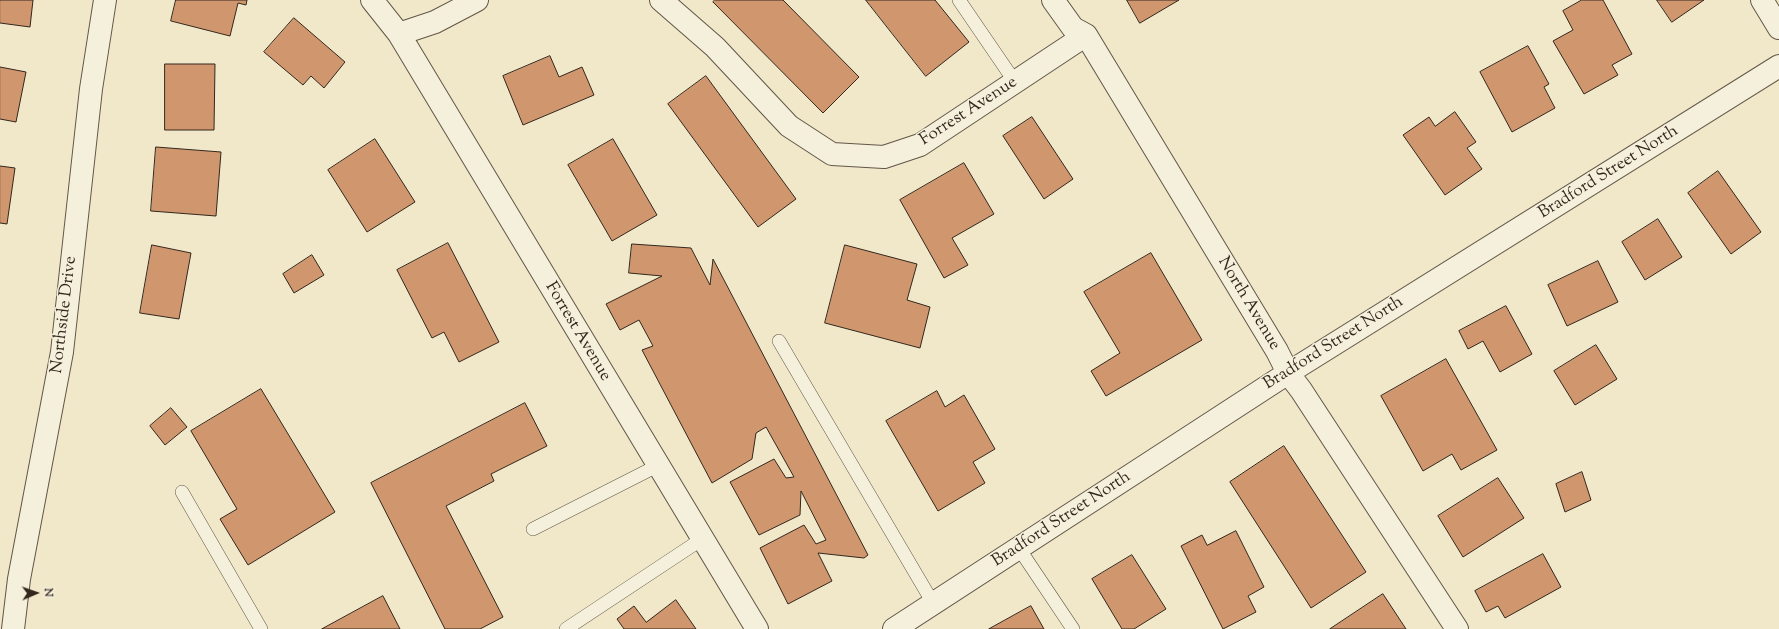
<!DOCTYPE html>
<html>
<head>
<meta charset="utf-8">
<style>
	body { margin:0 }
	#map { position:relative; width:1779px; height:629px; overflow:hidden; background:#f0e8c9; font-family:"Sorts Mill Goudy",serif }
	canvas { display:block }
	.north { position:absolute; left:16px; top:573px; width:40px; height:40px; -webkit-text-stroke:3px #f5f0dc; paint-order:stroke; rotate:88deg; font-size:11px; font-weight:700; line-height:16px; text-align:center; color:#33261d }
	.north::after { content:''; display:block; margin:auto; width:14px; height:18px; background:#33261d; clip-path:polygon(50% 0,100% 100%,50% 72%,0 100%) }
</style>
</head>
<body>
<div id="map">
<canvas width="1779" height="629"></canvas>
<div class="north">N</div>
</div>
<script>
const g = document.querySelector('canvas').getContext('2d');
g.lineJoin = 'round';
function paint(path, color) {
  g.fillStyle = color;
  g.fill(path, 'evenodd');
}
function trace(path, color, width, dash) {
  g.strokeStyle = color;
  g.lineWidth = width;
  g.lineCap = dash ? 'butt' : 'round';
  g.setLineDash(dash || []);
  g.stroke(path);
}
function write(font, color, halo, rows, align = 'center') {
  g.font = font + ' "Sorts Mill Goudy",serif';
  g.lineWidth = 3;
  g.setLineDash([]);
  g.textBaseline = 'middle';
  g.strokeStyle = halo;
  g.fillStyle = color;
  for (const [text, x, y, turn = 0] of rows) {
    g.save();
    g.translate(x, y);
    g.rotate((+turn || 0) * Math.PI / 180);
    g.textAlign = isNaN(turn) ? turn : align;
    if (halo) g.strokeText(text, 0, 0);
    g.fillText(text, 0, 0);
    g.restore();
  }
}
const building = new Path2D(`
	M0,0H33L30,27L0,23Z
	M176,0H247L246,5L238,3L230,36L171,21Z
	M715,0H783L859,77L823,113L713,2Z
	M866,0H935L969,42L926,76Z
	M1127,0H1179L1140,23Z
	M1582,0H1603L1632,54L1612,65L1618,75L1584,94L1553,41L1573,30L1563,11Z
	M1657,0H1704L1672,22Z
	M294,18L345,62L324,88L311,76L303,85L264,52Z
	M1528,46L1549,84L1544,87L1555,108L1512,132L1480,72Z
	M550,56L559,77L582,67L594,95L523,125L503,76Z
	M165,64H215L214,130H165Z
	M0,67L26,72L16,122L0,119Z
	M706,76L796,199L758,227L668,104Z
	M1455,112L1476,142L1467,148L1482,169L1445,195L1403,135L1429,117L1435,126Z
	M1032,117L1073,179L1044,199L1003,136Z
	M375,139L415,202L367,232L328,170Z
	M613,139L657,215L612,241L568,165Z
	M156,147L221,152L216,216L151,211Z
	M964,163L994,214L952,238L968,265L944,278L900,200Z
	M0,166L15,168L7,224L0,223Z
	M1718,171L1761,232L1731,254L1688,193Z
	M1658,219L1682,257L1645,280L1622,242Z
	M448,243L499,342L459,362L444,332L432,338L397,270Z
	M632,244L691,248L710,285L713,259L868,555L864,558L818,553L832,581L788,604L760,548L804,525L816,544L826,540L801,491L800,515L759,535L730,482L774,459L786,478L794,477L766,427L756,433L752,459L712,483L642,350L653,346L639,320L620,330L606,304L662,276L629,273Z
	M152,245L191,253L179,319L140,313Z
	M845,245L917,264L907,300L930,307L920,348L825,323Z
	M1151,253L1202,340L1106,396L1091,371L1120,353L1084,292Z
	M312,255L324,275L294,293L283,274Z
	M1598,261L1618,302L1567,326L1548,285Z
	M1506,306L1532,354L1500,372L1483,341L1468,349L1459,331Z
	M1596,345L1617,379L1575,405L1554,371Z
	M1446,359L1497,450L1461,470L1452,454L1423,471L1381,396Z
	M261,389L335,512L248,565L220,519L237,509L191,431Z
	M937,391L945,407L964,395L995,449L973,462L985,483L938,511L886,421Z
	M525,403L547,446L491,474L494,481L446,506L503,617L480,629H445L371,483Z
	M171,408L187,427L165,445L150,426Z
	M1284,446L1366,572L1311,608L1230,482Z
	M1582,472L1591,500L1565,512L1556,484Z
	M1498,478L1524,518L1463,557L1438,516Z
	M1236,531L1264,587L1248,596L1256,612L1223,629L1181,546L1202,535L1207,545Z
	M1543,554L1561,587L1505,618L1498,606L1486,612L1475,591Z
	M1132,555L1166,609L1134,629H1122L1092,579Z
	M1383,594L1406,629H1330Z
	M383,596L400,629H322Z
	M676,600L696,629H624L617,619L634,606L646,622Z
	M1031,606L1044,629H989Z`);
const service = new Path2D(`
	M959,0L1015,82
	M779,341L933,603
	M182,492L261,629
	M533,529L657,466
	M1018,547L1073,629
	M566,629L702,539`);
const minor = new Path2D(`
	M372,0L399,34L757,629
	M661,0L715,47L789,126L832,154L884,157L920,145L1086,35
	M1053,0L1073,28L1086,35L1277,351L1288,373L1301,390L1457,629
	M1762,0L1779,28
	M399,34L435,22L477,0
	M13,629L19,579L62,352L91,89L105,0
	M894,629L1288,373L1779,66`);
const streetNames = [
	["Forrest Avenue",969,112,-33],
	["Bradford Street North",1609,173,-32],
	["North Avenue",1248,304,59],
	["Northside Drive",65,315,-83],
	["Forrest Avenue",577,332,59],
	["Bradford Street North",1334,344,-32],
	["Bradford Street North",1062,520,-33]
];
paint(building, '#d0976e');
trace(building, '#33261d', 1);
trace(service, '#625648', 14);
trace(minor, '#625648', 24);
trace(service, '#f5f0dc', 13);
trace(minor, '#f5f0dc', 22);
write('17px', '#33261d', '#f5f0dc', streetNames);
</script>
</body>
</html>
